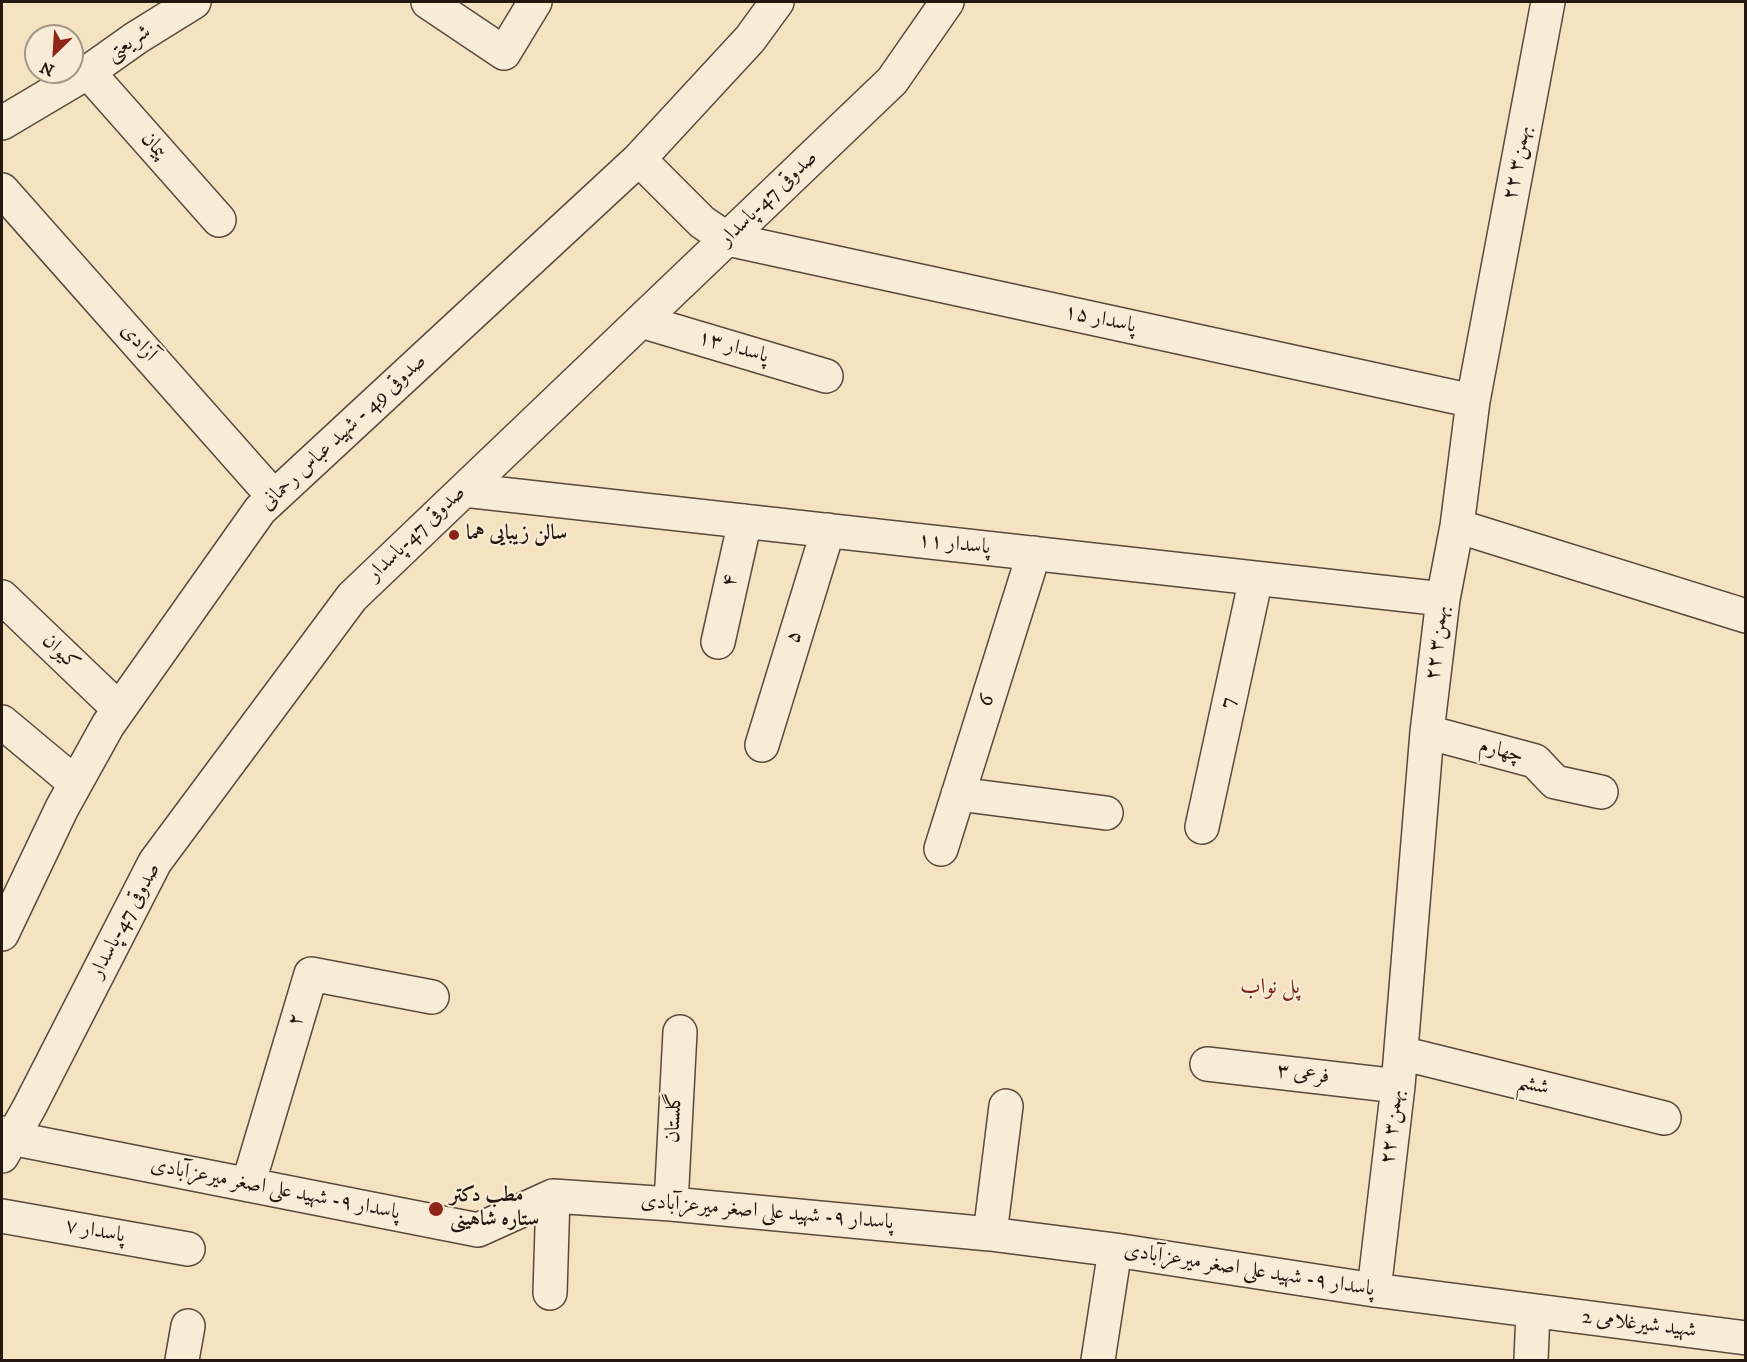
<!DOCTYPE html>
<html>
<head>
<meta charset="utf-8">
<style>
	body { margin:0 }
	#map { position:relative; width:1747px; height:1362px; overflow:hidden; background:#f4e2c1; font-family:"IM FELL DW Pica",serif }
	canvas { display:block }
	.frame { position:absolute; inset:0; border:3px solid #25170f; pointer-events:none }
	.north { position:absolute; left:24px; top:24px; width:60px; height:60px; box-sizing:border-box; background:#f8ecd7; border:2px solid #a49787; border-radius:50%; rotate:205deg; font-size:16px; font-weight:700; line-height:24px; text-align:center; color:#25170f }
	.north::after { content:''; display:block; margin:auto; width:21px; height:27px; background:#8f2418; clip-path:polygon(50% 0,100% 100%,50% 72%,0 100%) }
</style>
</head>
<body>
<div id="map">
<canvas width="1747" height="1362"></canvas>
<div class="frame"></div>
<div class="north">N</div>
</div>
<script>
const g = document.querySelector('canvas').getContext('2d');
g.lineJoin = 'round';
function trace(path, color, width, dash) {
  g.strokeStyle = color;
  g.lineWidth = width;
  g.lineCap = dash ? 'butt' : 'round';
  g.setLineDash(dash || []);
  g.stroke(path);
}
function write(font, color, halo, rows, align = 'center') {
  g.font = font + ' "IM FELL DW Pica",Amiri,serif';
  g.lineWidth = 4.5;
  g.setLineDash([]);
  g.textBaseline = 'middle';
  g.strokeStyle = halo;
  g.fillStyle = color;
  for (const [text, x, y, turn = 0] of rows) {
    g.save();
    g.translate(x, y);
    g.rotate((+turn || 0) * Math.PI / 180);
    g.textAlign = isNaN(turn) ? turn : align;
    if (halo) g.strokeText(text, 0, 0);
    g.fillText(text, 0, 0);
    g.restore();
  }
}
const minor = new Path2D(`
	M428,2L504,53L535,2
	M88,72L219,220
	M2,123L88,72L136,38L194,2
	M639,159L702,222L727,239L1473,401
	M2,190L274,497
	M641,321L826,376
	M464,490L1443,599
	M1457,526L1746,616
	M2,597L119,709
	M718,642L745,521
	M2,722L75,783
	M1427,732L1535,761L1555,782L1601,792
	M762,745L828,530
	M958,794L1106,813
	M1202,827L1256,578
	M941,849L1034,553
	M2,934L62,808L108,725L260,510L639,159L750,39L777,2
	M1401,1053L1664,1118
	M1207,1064L1398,1086
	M2,1133L11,1138L478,1230L553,1196L671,1204L990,1234L1115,1250L1374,1290L1746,1338
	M2,1156L29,1108L155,862L352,597L892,81L947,2
	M248,1185L311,974L432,997
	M671,1204L680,1032
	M2,1216L188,1249
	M990,1234L1006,1106
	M1374,1290L1398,1086L1427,732L1443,599L1457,526L1473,401L1548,2
	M550,1293L553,1196
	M182,1360L188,1326
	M1098,1360L1115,1250
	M1531,1360L1533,1311`);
const markers = [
	[454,535,6,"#8f2418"],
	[436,1209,8,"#8f2418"]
];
const streetNames = [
	["شریعتی",129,44,-34],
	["پیمان",153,146,48],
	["۲۲ بهمن۳",1518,163,-79],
	["صدوقی 47-پاسدار",769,199,-44],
	["پاسدار ۱۵",1100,320,12],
	["آزادی",138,343,48],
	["پاسدار ۱۳",733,348,16],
	["صدوقی 49 - شهید عباس رحمانی",344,433,-43],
	["صدوقی 47-پاسدار",417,534,-44],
	["پاسدار ۱۱",954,545,6],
	["۴",731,581,-77],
	["۵",795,637,-73],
	["۲۲ بهمن۳",1438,643,-83],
	["کیوان",60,653,44],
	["6",988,701,-73],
	["7",1229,703,-78],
	["چهارم",1501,752,15],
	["صدوقی 47-پاسدار",126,921,-62],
	["۲",297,1020,-73],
	["فرعی ۳",1303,1075,7],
	["ششم",1533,1086,14],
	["گلستان",675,1118,-87],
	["۲۲ بهمن۳",1393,1127,-83],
	["پاسدار ۹- شهید علی اصغر میرعزآبادی",275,1190,11],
	["پاسدار ۹- شهید علی اصغر میرعزآبادی",767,1213,5],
	["پاسدار ۷",95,1232,10],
	["پاسدار ۹- شهید علی اصغر میرعزآبادی",1249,1271,9],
	["شهید شیرغلامی 2",1639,1325,7]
];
const poiNames = [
	["سالن زیبایی هما",466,535],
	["مطب دکتر",450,1197],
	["ستاره شاهینی",450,1221]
];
const neighbourhoodNames = [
	["پل نواب",1270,988]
];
trace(minor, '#594a3c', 36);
trace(minor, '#f8ecd7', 33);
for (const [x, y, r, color] of markers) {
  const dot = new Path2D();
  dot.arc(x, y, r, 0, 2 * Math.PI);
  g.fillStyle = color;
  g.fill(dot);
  trace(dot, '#f8ecd7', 2);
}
write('21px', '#25170f', '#f8ecd7', streetNames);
write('bold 21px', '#25170f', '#f8ecd7', poiNames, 'left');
write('22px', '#7a1f14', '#f8ecd7', neighbourhoodNames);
</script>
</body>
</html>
